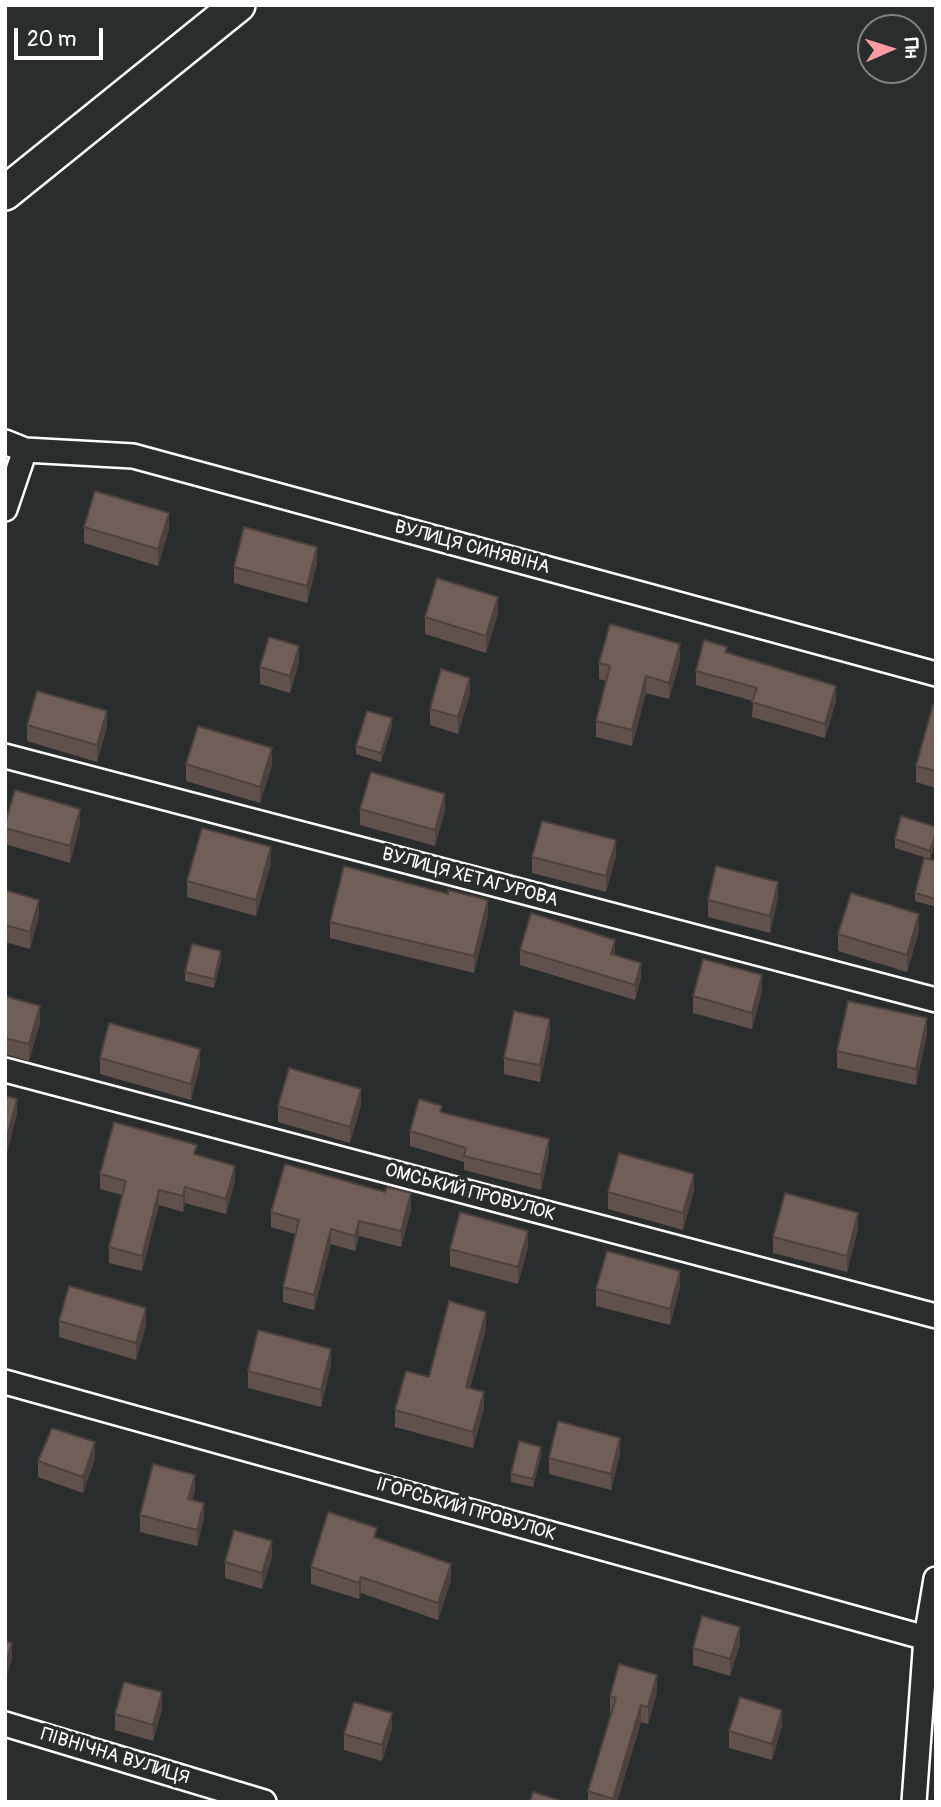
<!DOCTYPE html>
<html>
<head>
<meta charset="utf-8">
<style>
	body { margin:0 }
	#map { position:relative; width:941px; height:1807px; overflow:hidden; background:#2a2d2e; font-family:Pangolin,sans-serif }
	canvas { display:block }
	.frame { position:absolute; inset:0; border:7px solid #fff; pointer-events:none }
	.north { position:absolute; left:857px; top:14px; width:70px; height:70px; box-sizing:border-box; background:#2a2d2e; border:2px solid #7f8182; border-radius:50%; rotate:87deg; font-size:19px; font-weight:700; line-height:28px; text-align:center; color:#fff }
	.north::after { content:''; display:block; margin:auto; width:24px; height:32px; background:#ff9aa2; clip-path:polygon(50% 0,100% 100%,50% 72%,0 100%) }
	.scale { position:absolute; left:14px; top:28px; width:89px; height:32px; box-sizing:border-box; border:4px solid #fff; border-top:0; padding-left:9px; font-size:21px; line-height:24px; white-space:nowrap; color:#fff; -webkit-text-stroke:5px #2a2d2e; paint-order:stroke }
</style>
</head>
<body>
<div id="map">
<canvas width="941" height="1807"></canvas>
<div class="frame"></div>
<div class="north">Пн</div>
<div class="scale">20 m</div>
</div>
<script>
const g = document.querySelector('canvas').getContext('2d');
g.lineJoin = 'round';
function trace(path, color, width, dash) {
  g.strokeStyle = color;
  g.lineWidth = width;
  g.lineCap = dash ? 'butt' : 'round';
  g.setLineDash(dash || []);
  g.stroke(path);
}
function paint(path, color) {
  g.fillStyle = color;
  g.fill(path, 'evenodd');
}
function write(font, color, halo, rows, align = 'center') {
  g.font = font + ' Pangolin,sans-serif';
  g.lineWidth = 7;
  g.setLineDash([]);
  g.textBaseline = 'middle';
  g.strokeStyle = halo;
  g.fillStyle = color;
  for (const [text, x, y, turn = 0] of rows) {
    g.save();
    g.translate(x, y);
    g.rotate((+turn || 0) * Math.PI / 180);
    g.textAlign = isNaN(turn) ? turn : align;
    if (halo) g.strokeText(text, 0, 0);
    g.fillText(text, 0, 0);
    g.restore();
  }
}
const minor = new Path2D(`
	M5,442L25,450L133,456L936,674
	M5,509L25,450
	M5,756L936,1000
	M5,1070L936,1316
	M5,1382L926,1638
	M5,1724L264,1802
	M914,1802L926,1638L936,1579`);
const secondary = new Path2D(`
	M5,193L238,5`);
const wall = new Path2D(`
	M84,527L169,529L158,566L84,543Z
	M317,563L307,603L234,583V567Z
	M498,613L486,653L425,634V617Z
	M727,653L836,701L825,738L752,717L753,701L696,685V671Z
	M680,660L669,699L646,693L632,746L596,737V721L606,681L599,679V663Z
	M299,662L290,693L260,684V667Z
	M470,694L458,734L430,725V709Z
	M936,706V788L916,782V766Z
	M27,725L107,727L97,762L27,741Z
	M392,726L381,762L356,754V746Z
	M186,764L272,765L260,803L186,781Z
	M360,809L445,810L435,846L360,825Z
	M5,824L80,825L70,863L5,844Z
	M936,827L930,859L895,848V839Z
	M616,856L606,892L532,873V857Z
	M936,861V907L915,901V893Z
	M271,863L256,916L187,897V881Z
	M5,890L39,916L30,949L5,942Z
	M778,898L770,933L708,917V900Z
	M488,916L474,973L330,938V922Z
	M919,931L907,972L838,951V934Z
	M520,950L615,954V956L641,978L635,1000L520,965Z
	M221,960L214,988L185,981V972Z
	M762,991L752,1029L693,1013V996Z
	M5,996L40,1023L29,1061L5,1054Z
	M927,1034L916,1085L837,1068V1051Z
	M550,1035L540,1082L504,1074V1058Z
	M100,1058L200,1065L191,1100L100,1074Z
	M5,1096L17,1114L7,1152L5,1151Z
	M361,1105L350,1143L278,1122V1106Z
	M442,1112L549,1153L541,1190L464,1170V1162L410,1146V1131Z
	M197,1155L235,1181L226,1214L185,1203L183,1212L159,1205L142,1271L109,1263V1247L122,1195L100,1189V1174Z
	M694,1190L683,1230L608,1209V1192Z
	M411,1209L401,1247L359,1236L355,1251L331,1244L314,1310L283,1302V1287L295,1234L271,1227V1212Z
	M858,1229L847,1272L773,1253V1237Z
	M528,1247L518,1284L450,1266V1249Z
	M680,1287L670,1325L596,1306V1289Z
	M59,1321L146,1325L136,1360L59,1337Z
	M486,1328L470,1388L484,1408L473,1448L395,1427V1410L429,1377Z
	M331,1365L321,1407L248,1388V1371Z
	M620,1454L611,1490L549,1474V1458Z
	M541,1455L533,1487L511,1482V1474Z
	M95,1458L83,1493L38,1477V1461Z
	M195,1491L192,1500L204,1519L197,1546L140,1532V1515Z
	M272,1557L262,1589L225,1578V1562Z
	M311,1567L451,1580L438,1620L361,1593L359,1599L311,1584Z
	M740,1644L730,1676L693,1665V1648Z
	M657,1692L648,1724L641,1722L617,1802H588V1791L611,1713H610V1696Z
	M162,1709L153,1741L115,1730V1714Z
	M782,1726L772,1760L729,1748V1731Z
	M392,1729L382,1761L344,1750V1734Z`);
const shadedWall = new Path2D(`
	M169,513V529L158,566V549Z
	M317,547V563L307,603V586Z
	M498,597V613L486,653V636Z
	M680,644V660L669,699V683Z
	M299,646V662L290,693V676Z
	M646,676V693L632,746V730Z
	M470,678V694L458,734V717Z
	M836,686V701L825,738V724Z
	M107,711V727L97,762V745Z
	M392,718V726L381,762V753Z
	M272,748V765L260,803V787Z
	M445,794V810L435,846V830Z
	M80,809V825L70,863V846Z
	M936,833V841L930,859V851Z
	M616,840V856L606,892V876Z
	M271,847V863L256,916V900Z
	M778,882V898L770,933V916Z
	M39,900V916L30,949V932Z
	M488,900V916L474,973V956Z
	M919,914V931L907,972V955Z
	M615,940V954L611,969V954Z
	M221,951V960L214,988V979Z
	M641,963V978L635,1000V985Z
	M762,975V991L752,1029V1013Z
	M40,1006V1023L29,1061V1044Z
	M927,1018V1034L916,1085V1069Z
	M550,1019V1035L540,1082V1065Z
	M200,1049V1065L191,1100V1084Z
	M361,1089V1105L350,1143V1127Z
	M17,1099V1114L7,1152V1137Z
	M549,1139V1153L541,1190V1175Z
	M235,1166V1181L226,1214V1199Z
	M694,1174V1190L683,1230V1213Z
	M185,1187V1203L183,1212V1196Z
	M159,1190V1205L142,1271V1256Z
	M411,1193V1209L401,1247V1231Z
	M858,1213V1229L847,1272V1256Z
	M359,1221V1236L355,1251V1236Z
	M331,1229V1244L314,1310V1295Z
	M528,1231V1247L518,1284V1267Z
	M680,1271V1287L670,1325V1309Z
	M146,1308V1325L136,1360V1343Z
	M486,1312V1328L466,1403V1387Z
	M331,1349V1365L321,1407V1390Z
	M484,1392V1408L473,1448V1432Z
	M620,1438V1454L611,1490V1474Z
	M95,1442V1458L83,1493V1477Z
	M541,1447V1455L533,1487V1479Z
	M195,1475V1491L188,1515V1499Z
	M204,1503V1519L197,1546V1530Z
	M272,1541V1557L262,1589V1573Z
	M451,1564V1580L438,1620V1603Z
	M361,1577V1593L359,1599V1583Z
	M740,1627V1644L730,1676V1659Z
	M12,1643V1659L5,1682V1666Z
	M657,1675V1692L648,1724V1707Z
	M162,1692V1709L153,1741V1725Z
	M641,1705V1722L617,1802H613Z
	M782,1710V1726L772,1760V1744Z
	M392,1713V1729L382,1761V1745Z`);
const building = new Path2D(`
	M95,491L169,513L158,549L84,527Z
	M244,527L317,547L307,586L234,567Z
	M437,578L498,597L486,636L425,617Z
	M610,624L680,644L669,683L646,676L632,730L596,721L610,666L599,663Z
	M269,637L299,646L290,676L260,667Z
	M704,640L727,647L725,652L836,686L825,724L752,702L757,688L696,671Z
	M441,669L470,678L458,717L430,709Z
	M37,691L107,711L97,745L27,725Z
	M933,705L936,706V771L916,766Z
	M367,711L392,718L381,753L356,746Z
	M198,726L272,748L260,787L186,764Z
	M371,772L445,794L435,830L360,809Z
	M15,790L80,809L70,846L5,828V824Z
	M901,816L936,827V833L930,851L895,839Z
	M542,821L616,840L606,876L532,857Z
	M202,828L271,847L256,900L187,881Z
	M924,858L936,861V899L915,893Z
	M344,866L448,894V890L488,900L474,956L330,922Z
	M716,866L778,882L770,916L708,900Z
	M5,890L39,900L30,932L5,925Z
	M851,893L919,914L907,955L838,934Z
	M531,913L615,940L611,954L641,963L635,985L520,950Z
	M192,944L221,951L214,979L185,972Z
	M703,959L762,975L752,1013L693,996Z
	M5,996L40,1006L29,1044L5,1038Z
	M848,1001L927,1018L916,1069L837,1051Z
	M514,1011L550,1019L540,1065L504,1058Z
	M109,1023L200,1049L191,1084L100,1058Z
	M289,1068L361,1089L350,1127L278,1106Z
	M5,1096L17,1099L7,1137H5Z
	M419,1099L442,1106L440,1112L549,1139L541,1175L464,1156L466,1148L410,1131Z
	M114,1122L197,1145L194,1154L235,1166L226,1199L185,1187L183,1196L159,1190L142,1256L109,1247L126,1181L100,1174Z
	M619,1153L694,1174L683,1213L608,1192Z
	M285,1164L385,1192L387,1187L411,1193L401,1231L359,1221L355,1236L331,1229L314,1295L283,1287L299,1220L271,1212Z
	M785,1193L858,1213L847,1256L773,1237Z
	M460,1212L528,1231L518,1267L450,1249Z
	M607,1251L680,1271L670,1309L596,1289Z
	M69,1286L146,1308L136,1343L59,1321Z
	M449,1301L486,1312L466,1387L484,1392L473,1432L395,1410L406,1371L429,1377Z
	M258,1330L331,1349L321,1390L248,1371Z
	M558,1421L620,1438L611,1474L549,1458Z
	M52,1428L95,1442L83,1477L38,1461Z
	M519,1441L541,1447L533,1479L511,1474Z
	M153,1464L195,1475L188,1499L204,1503L197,1530L140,1515Z
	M328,1512L377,1528L374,1537L451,1564L438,1603L361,1577L359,1583L311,1567Z
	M234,1530L272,1541L262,1573L225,1562Z
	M702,1616L740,1627L730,1659L693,1648Z
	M5,1641L12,1643L5,1666Z
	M619,1664L657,1675L648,1707L641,1705L613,1799L588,1791L616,1698L610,1696Z
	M124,1682L162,1692L153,1725L115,1714Z
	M740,1697L782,1710L772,1744L729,1731Z
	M354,1702L392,1713L382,1745L344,1734Z
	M533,1792L565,1802H530Z`);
const streetNames = [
	["ВУЛИЦЯ СИНЯВІНА",472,548,15],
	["ВУЛИЦЯ ХЕТАГУРОВА",470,878,15],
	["ОМСЬКИЙ ПРОВУЛОК",470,1193,15],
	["ІГОРСЬКИЙ ПРОВУЛОК",466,1510,16],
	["ПІВНІЧНА ВУЛИЦЯ",115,1757,17]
];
trace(minor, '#fff', 28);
trace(secondary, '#fff', 38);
trace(minor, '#2a2d2e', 23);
trace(secondary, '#2a2d2e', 33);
paint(wall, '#60514d');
paint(shadedWall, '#4e423e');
paint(building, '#705e59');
trace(building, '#4e423e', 2);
write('19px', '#fff', '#2a2d2e', streetNames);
</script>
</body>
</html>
